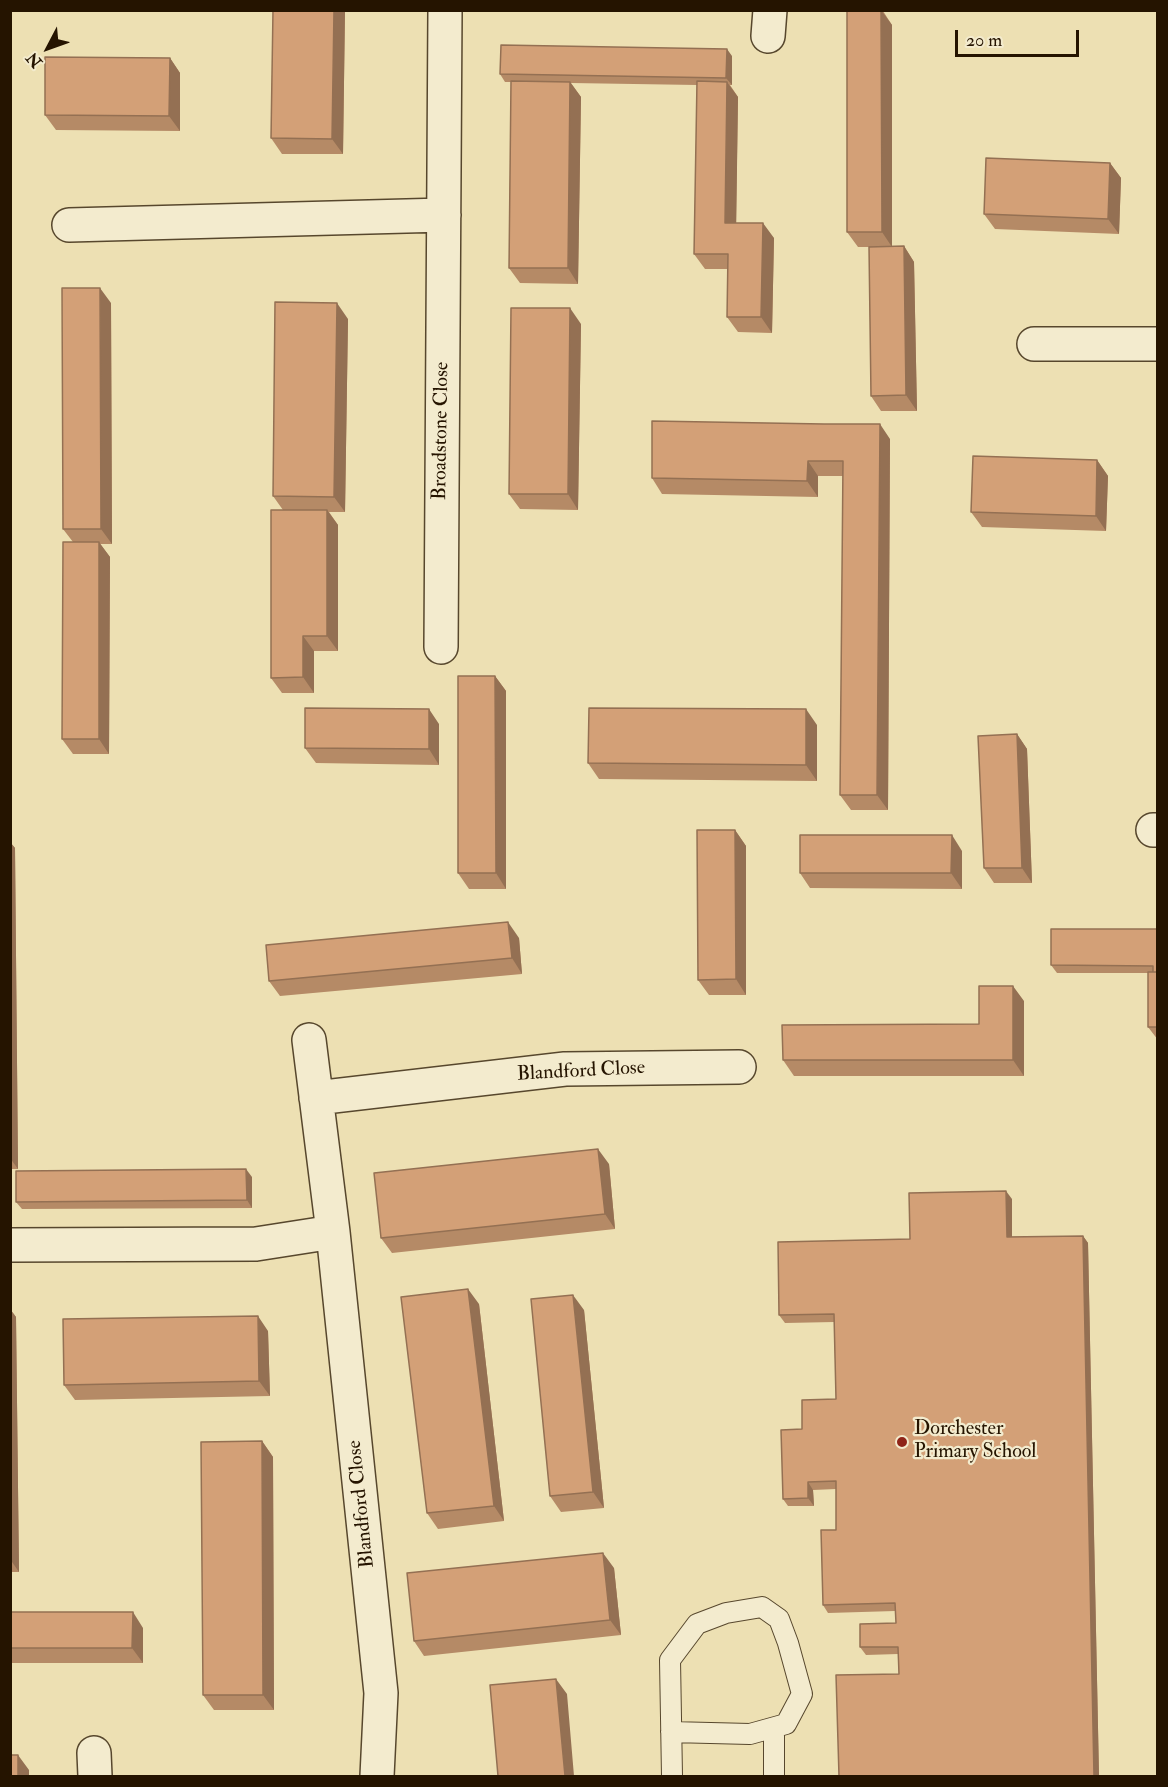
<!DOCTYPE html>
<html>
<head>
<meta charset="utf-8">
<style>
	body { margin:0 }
	#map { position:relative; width:1168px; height:1787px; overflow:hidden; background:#ede0b3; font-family:"IM FELL Double Pica",serif }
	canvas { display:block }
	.frame { position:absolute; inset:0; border:12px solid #251400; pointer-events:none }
	.north { position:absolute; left:18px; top:18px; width:60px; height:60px; -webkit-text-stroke:4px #f3ebce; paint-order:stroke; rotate:229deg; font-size:16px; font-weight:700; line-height:24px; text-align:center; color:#251400 }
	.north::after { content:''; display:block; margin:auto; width:21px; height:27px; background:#251400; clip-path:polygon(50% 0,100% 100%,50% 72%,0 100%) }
	.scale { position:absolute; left:955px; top:30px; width:124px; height:27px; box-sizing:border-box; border:3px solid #251400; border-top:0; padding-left:8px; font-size:18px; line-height:21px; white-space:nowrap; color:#251400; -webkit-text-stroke:4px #f3ebce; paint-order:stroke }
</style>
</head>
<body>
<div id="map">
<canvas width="1168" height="1787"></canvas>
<div class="frame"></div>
<div class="north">N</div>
<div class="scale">20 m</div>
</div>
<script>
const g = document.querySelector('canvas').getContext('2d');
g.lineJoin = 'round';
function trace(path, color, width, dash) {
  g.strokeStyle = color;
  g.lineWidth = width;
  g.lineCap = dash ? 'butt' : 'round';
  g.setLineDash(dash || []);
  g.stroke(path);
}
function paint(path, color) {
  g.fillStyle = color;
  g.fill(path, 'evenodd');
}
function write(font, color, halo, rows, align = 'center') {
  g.font = font + ' "IM FELL Double Pica",serif';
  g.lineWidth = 4.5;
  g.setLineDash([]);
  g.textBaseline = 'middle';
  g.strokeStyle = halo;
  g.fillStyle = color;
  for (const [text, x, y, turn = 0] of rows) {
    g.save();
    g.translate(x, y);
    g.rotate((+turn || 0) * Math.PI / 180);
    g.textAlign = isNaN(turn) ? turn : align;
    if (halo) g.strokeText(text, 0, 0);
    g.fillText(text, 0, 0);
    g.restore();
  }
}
const lane = new Path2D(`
	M774,1728V1776
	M671,1732L750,1734L786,1724L802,1694L788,1643L779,1619L762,1607L726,1613L697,1624L670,1660L672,1776`);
const street = new Path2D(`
	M768,36L770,10
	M69,225L444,215
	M1034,344H1158
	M441,647L445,10
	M1153,830H1158
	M309,1040L333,1232L381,1693L377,1776
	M316,1098L565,1069L739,1067
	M10,1245L256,1244L333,1232
	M94,1753L95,1776`);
const wall = new Path2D(`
	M273,10H345L343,154H282L271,138Z
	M847,10H885L883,11L892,25V246H904L914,262L917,411H881L871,396L869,247H858L847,232Z
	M732,56V85H730L738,97L736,223L774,238L772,333L738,332L727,317V269H705L694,254L697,85L571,83L581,97L578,284L520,283L509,268L511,82H505L500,74Z
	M170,58L180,73V131L56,130L45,115Z
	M1110,163L1121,178L1119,234L995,229L984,214Z
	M111,303L112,544H100L110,557L109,754H73L62,739L73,542L63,529Z
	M348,319L345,512H329L338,525V651H314V693H282L271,678L283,510L273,496Z
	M581,324L578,510L520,509L509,494Z
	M890,439L888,810H851L840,795L843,476H818V497L662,494L652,478Z
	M1097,460L1108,476L1106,531L982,527L971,512Z
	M495,676L506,691V889H469L458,873Z
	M439,724V765L316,763L305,748Z
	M817,725V781L599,779L588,763Z
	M1017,734L1027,749L1032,883H994L984,868Z
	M735,830L746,846V995H709L698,980Z
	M10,842L15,848L18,1169H10Z
	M962,851V889L810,888L800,873Z
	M1158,929V1040L1148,1027V973H1057L1051,965Z
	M519,938L522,974L280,996L269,981Z
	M1024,1001V1076H794L783,1060L979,1024Z
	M609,1164L615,1229L392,1253L381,1238Z
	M252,1177V1208L22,1209L16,1202Z
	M1012,1199V1237L1083,1236L1088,1243L1099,1776H839L899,1674L898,1654L866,1655L860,1647L896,1623L895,1611L828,1613L823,1605L836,1530V1489L813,1490L814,1506H788L783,1499L802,1429L836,1399L834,1322L785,1323L779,1315L910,1239Z
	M479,1304L504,1521L438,1529L427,1513Z
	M10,1309L16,1317L19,1572H10Z
	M584,1310L604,1508L561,1512L550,1496Z
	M268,1331L270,1396L75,1400L64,1385Z
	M262,1441L273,1457L274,1710H214L203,1695Z
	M614,1568L621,1635L424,1656L414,1641Z
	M10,1612L143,1628V1663H10Z`);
const shadedWall = new Path2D(`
	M334,10H345L343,154L332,139Z
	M881,10L892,25V247L882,232Z
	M727,49L732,56V85L726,78Z
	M170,58L180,73V131L169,116Z
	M570,82L581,97L578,284L568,268Z
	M727,82L738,97L736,238L725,223Z
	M1110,163L1121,178L1119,234L1108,219Z
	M763,223L774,238L772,333L761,317Z
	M904,246L914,262L917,411L906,395Z
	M100,288L111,303L112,544L101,529Z
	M337,303L348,319L345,512L334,497Z
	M570,308L581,324L578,510L568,494Z
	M880,424L890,439L888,810L877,795Z
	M1097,460L1108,476L1106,531L1096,516Z
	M808,461L818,476V497L807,481Z
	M327,510L338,525V651L327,636Z
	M99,542L110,557L109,754L99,739Z
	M303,636L314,651V693L303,677Z
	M495,676L506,691V889L496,873Z
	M429,709L439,724V765L429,749Z
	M806,709L817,725V781L806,765Z
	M1017,734L1027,749L1032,883L1022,868Z
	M735,830L746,846V995L736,979Z
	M952,835L962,851V889L951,873Z
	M10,842L15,848L18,1169L10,1158Z
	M508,922L519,938L522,974L512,958Z
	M1013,986L1024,1001V1076L1013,1060Z
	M598,1149L609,1164L615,1229L605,1214Z
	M246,1169L252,1177V1208L247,1200Z
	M1006,1191L1012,1199V1245L1007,1237Z
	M1083,1236L1088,1243L1099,1776H1094Z
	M468,1289L479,1304L504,1521L494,1506Z
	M573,1295L584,1310L604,1508L593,1492Z
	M10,1309L16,1317L19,1572L10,1559Z
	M258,1316L268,1331L270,1396L259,1381Z
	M262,1441L273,1457L274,1710L263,1695Z
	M808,1482L813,1490L814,1506L808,1498Z
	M603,1553L614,1568L621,1635L610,1620Z
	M133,1612L143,1628V1663L132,1648Z
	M556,1679L567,1694L574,1776H565Z
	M18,1755L29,1770V1776H18Z`);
const building = new Path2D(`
	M273,10H334L332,139L271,138Z
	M847,10H881L882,232H847Z
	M501,45L727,49L726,78L500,74Z
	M45,57L170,58L169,116L45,115Z
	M511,81L570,82L568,268H509Z
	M697,81L727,82L725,223H763L761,317H727L728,254H694Z
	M986,158L1110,163L1108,219L984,214Z
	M904,246L906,395L871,396L869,247Z
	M62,288H100L101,529H63Z
	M275,302L337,303L334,497L273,496Z
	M511,308H570L568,494H509Z
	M652,421L824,424H880L877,795H840L843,461H808L807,481L652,478Z
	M973,456L1097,460L1096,516L971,512Z
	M271,510H327V636H303V677L271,678Z
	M63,542H99V739H62Z
	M458,676H495L496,873H458Z
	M305,708L429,709V749L305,748Z
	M589,708L806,709V765L588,763Z
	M1017,734L1022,868H984L978,736Z
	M697,830H735L736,979L698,980Z
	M800,835H952L951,873H800Z
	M508,922L512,958L269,981L266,945Z
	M1051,929H1158V972H1153V966L1051,965Z
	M1148,972H1158V1027H1148Z
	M979,986H1013V1060H783L782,1025L979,1024Z
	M598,1149L605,1214L381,1238L374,1173Z
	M246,1169L247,1200L16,1202V1171Z
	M1006,1191L1007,1237L1083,1236L1094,1776H839L836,1675L899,1674L898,1647H860V1624L896,1623L895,1603L823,1605L821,1530H836V1481L808,1482V1498L783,1499L781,1430L802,1429V1400L836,1399L834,1314L779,1315L778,1242L910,1239L909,1193Z
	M468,1289L494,1506L427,1513L401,1297Z
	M573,1295L593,1492L550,1496L531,1299Z
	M258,1316L259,1381L64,1385L63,1319Z
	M262,1441L263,1695H203L201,1442Z
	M603,1553L610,1620L414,1641L407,1573Z
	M10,1612H133L132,1648H10Z
	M556,1679L565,1776H498L490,1685Z
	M10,1755H18V1776H10Z`);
const markers = [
	[902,1442,6,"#8f2418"]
];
const streetNames = [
	["Broadstone Close",442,431,-89],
	["Blandford Close",581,1072,-3],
	["Blandford Close",362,1504,-96]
];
const poiNames = [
	["Dorchester",914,1430],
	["Primary School",914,1453]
];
trace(lane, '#57472d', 22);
trace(street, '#57472d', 36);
trace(lane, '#f3ebce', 20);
trace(street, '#f3ebce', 33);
paint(wall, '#b58a66');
paint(shadedWall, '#947053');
paint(building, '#d3a077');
trace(building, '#947053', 1.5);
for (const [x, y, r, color] of markers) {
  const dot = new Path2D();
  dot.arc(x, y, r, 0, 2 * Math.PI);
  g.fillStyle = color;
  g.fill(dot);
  trace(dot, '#f3ebce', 2);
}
write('20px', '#251400', '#f3ebce', streetNames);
write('20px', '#251400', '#f3ebce', poiNames, 'left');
</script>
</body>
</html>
